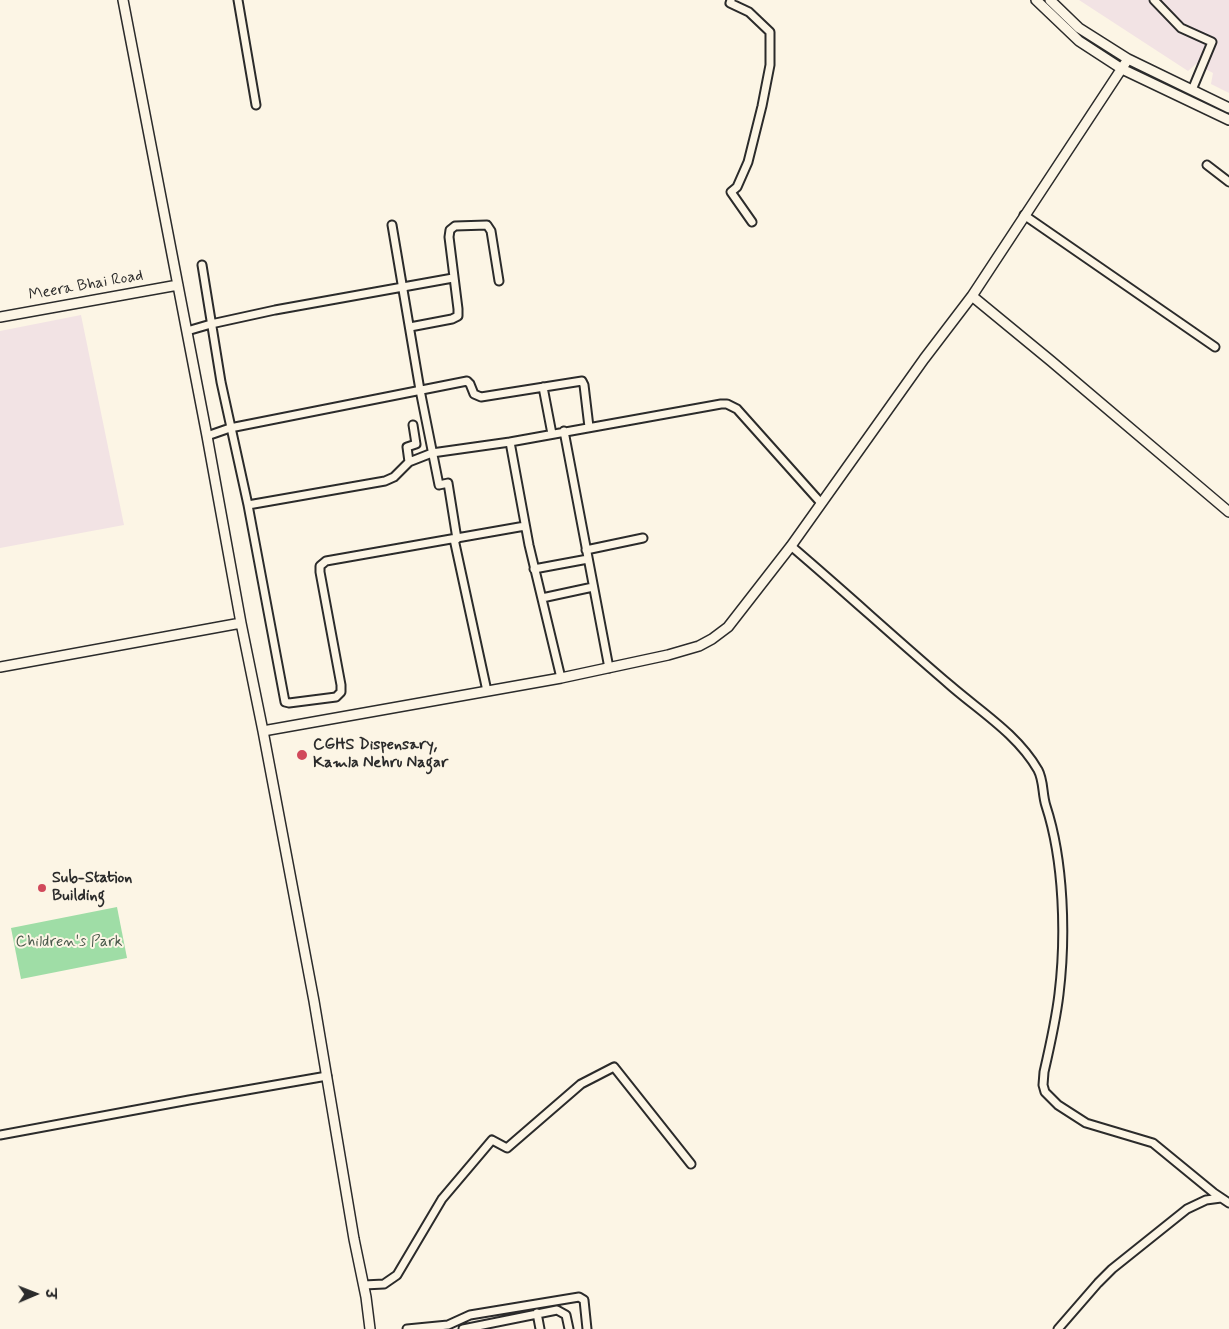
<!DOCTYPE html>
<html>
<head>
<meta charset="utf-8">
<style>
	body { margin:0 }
	#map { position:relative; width:1229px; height:1329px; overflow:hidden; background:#fcf5e5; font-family:Mynerve,"Playpen Sans Deva",sans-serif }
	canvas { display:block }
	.north { position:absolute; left:10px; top:1269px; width:50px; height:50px; -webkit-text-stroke:4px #fcf5e5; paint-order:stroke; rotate:89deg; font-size:14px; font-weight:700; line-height:20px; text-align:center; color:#2b2b2b }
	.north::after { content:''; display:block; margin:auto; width:18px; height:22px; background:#2b2b2b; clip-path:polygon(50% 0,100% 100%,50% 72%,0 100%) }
</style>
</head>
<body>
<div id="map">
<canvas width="1229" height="1329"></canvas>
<div class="north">उ</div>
</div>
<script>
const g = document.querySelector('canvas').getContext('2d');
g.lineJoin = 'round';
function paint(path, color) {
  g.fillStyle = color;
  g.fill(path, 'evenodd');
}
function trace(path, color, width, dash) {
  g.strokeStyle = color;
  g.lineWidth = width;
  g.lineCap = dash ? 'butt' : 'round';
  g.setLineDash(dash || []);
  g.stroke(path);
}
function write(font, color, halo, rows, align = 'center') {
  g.font = font + ' Mynerve,sans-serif';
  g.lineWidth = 4;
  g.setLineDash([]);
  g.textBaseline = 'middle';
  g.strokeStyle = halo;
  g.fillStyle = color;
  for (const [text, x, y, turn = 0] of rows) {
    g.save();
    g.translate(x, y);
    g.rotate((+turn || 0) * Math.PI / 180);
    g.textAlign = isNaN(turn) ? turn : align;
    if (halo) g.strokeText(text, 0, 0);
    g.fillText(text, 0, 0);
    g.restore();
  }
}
const built = new Path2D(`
	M1079,0H1229V93L1211,84L1213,73L1196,64L1188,71Z
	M81,315L124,525L0,548V331Z`);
const green = new Path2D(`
	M117,907L127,958L21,979L11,928Z`);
const minor = new Path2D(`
	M238,0L256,105
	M731,0L730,3L749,12L770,32V65L762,106L748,162L737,187L731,192L752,222
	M1154,0L1181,28L1212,42L1192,90
	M1207,165L1229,182
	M1024,215L1215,347
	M392,225L420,390L439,485L448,483L457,539
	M202,265L221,382L248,505L285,702L289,703L336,697L341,692V685L320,572V566L326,561L525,526
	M410,327L452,319L458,316V309L449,237L450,230L455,226L487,225L491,231L499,281
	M187,331L211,324L275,310L453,278
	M543,387L552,434
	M564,431L609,668
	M207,436L230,428L467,381L470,384L474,394L481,397L582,381L584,385L589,427
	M510,442L529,545L561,678
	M409,462L407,447L416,444L413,425
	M248,505L385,481L394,477L409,462L432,453L510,442L721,404H727L737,409L821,503
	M454,539L487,691
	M791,546C845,592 897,640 951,686C981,712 1017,734 1038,770C1044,781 1042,794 1046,806C1064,861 1066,937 1059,994C1056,1020 1050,1046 1044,1072L1043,1085L1045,1092L1058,1105L1086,1123L1153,1143L1214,1193L1229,1203
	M586,550L643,538
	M534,569L588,559
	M542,598L593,587
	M0,1135L189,1100L327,1076
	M364,1285L384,1284L397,1275L442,1199L492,1140L507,1148L581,1084L614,1067L691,1164
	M537,1313L540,1329
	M407,1329L448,1325L470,1315L579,1297L584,1300L587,1329
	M463,1329L557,1310L566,1315L569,1329
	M1058,1329L1098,1283L1112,1269L1187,1209L1206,1200L1221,1198`);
const tertiary = new Path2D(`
	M123,0L207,436L241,623L263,731L314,1001L354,1239L366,1297L370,1329
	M1036,0L1079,41L1122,69L1229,120
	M1050,0L1079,28L1128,59L1229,108
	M972,296L1051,361L1229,512
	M0,317L178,285
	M0,667L241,623
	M263,731L561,678L668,655L699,646L712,639L728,627L791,546L924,359L972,296L1128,59`);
const markers = [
	[302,755,6,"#d1495b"],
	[42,888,5,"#d1495b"]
];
const streetNames = [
	["Meera Bhai Road",86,286,-10]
];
const poiNames = [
	["CGHS Dispensary,",313,746],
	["Kamla Nehru Nagar",313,764],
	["Sub-Station",52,879],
	["Building",52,897]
];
const parkNames = [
	["Children's Park",69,943]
];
paint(built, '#f2e3e4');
paint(green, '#9fdda6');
trace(minor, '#2b2b2b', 11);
trace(tertiary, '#2b2b2b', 12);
trace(minor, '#fcf5e5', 7);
trace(tertiary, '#fcf5e5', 9);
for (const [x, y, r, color] of markers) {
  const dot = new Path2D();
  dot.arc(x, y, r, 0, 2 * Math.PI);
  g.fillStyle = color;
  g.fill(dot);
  trace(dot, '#fcf5e5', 2);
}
write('16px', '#2b2b2b', '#fcf5e5', streetNames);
write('bold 16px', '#2b2b2b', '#fcf5e5', poiNames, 'left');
write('16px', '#48584a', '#fcf5e5', parkNames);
</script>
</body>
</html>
